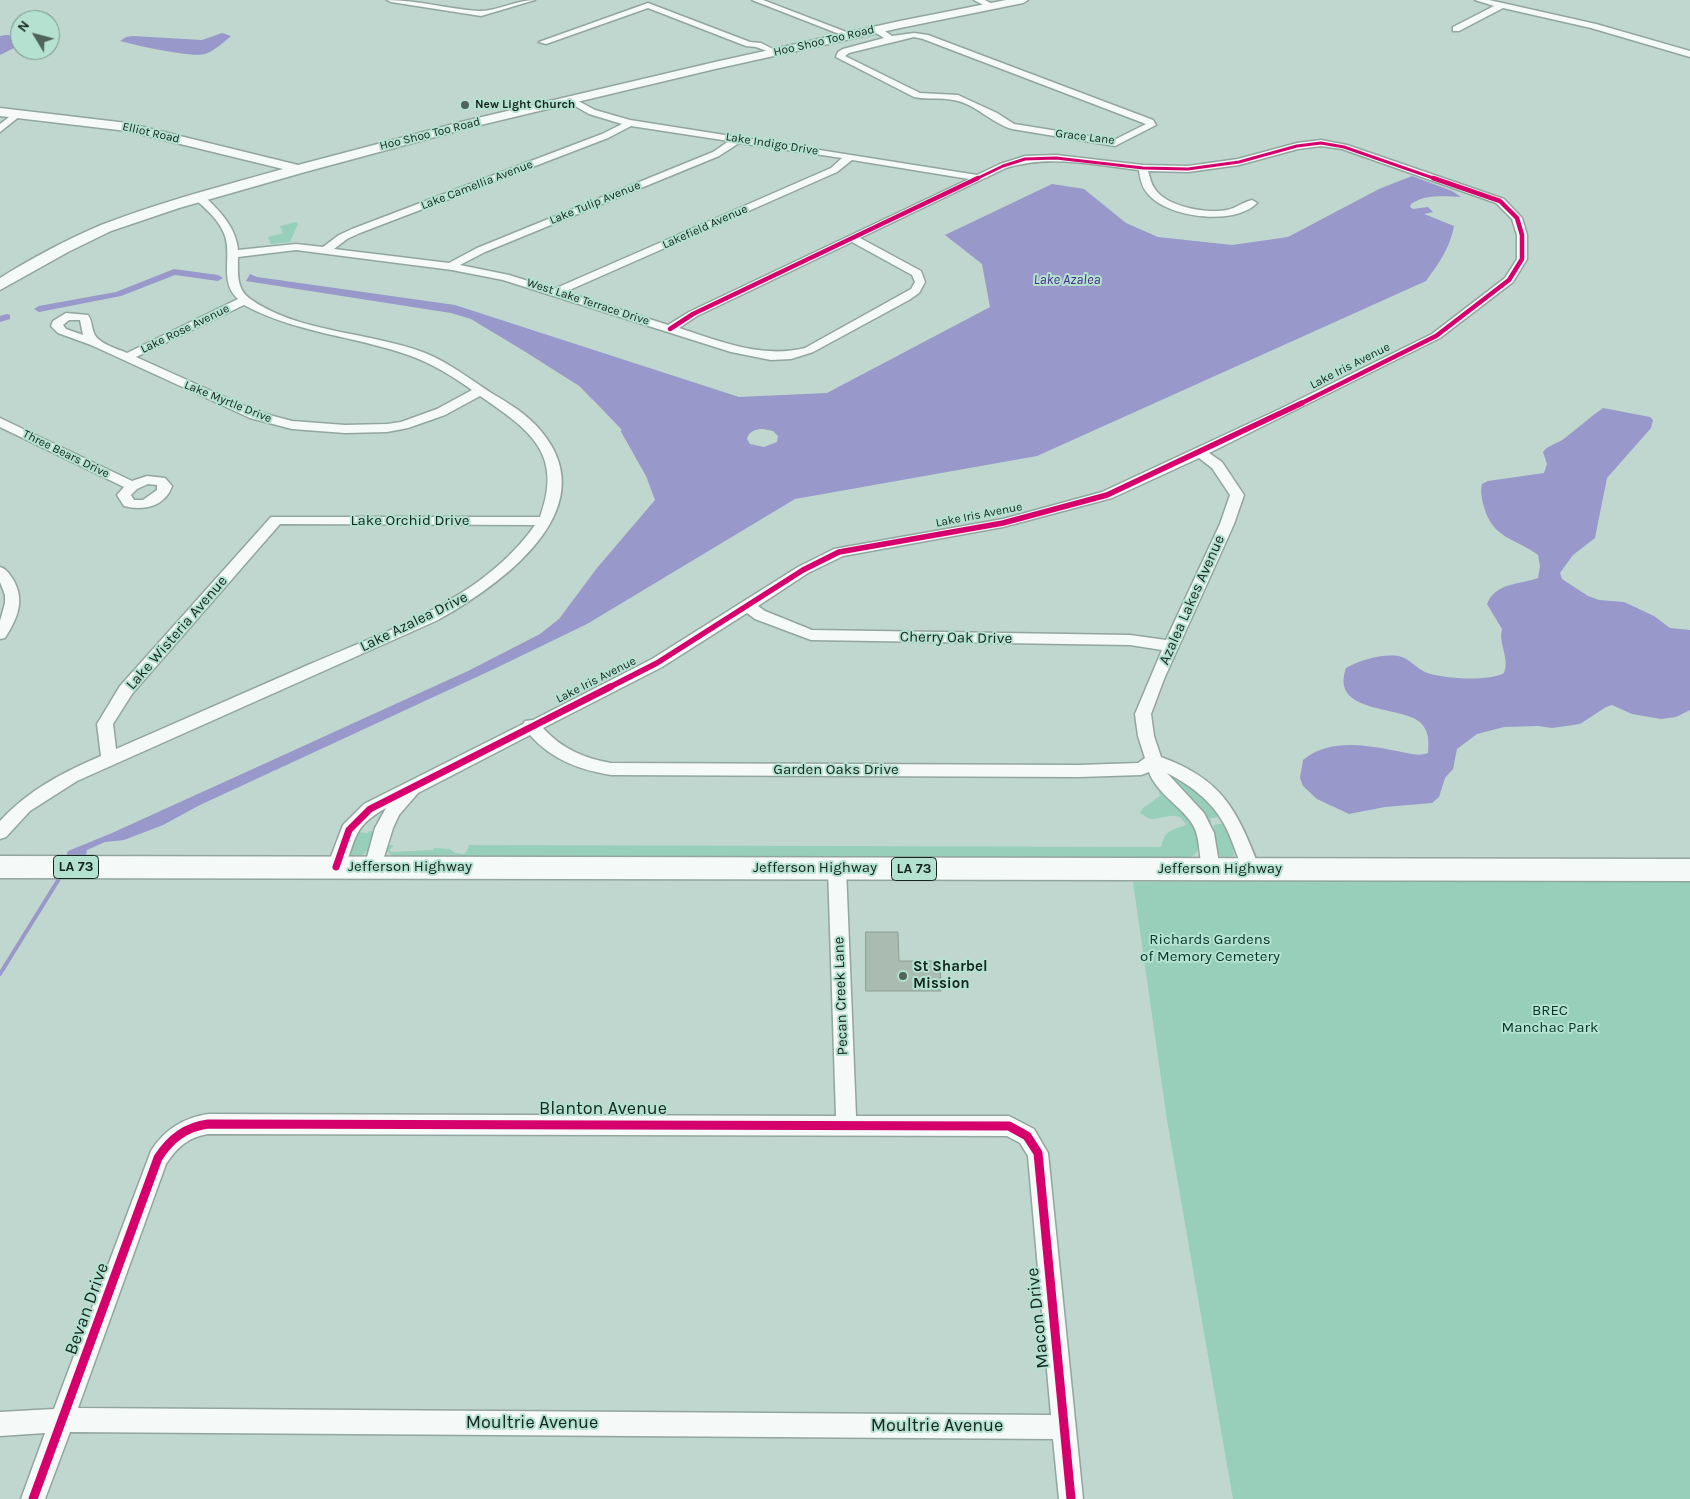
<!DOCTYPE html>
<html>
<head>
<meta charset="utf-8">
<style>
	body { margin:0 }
	#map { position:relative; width:1690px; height:1499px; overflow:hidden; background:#bfd7ce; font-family:Karla,sans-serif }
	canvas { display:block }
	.north { position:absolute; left:10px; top:10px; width:50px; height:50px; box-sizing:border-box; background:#b5e1d0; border:1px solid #759689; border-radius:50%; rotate:307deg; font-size:14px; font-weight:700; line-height:20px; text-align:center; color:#14251f }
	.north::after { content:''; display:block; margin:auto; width:18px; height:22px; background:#50635c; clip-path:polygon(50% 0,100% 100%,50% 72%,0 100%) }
</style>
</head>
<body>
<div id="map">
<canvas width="1690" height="1499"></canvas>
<div class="north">N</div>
</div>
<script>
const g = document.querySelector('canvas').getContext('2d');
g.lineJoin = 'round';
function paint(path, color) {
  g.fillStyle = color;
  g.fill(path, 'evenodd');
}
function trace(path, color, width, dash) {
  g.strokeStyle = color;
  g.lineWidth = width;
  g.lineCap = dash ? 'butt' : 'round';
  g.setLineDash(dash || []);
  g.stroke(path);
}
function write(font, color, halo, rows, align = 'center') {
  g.font = font + ' Karla,sans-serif';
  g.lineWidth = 4;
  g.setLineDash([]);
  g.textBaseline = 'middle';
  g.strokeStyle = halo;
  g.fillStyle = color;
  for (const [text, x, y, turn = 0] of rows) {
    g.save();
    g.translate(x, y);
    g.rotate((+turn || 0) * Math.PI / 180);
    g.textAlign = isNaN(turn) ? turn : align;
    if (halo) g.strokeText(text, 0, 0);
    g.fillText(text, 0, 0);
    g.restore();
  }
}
const green = new Path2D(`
	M296,222L298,224L290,242L271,244L268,237L283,233L280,226Z
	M1162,769L1201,793L1222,817L1210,818L1211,822H1207Z
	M1161,787C1173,798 1212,835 1196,853C1192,858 1184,859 1178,861L396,860L386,850L387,844L394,846L390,849L391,852L433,850L434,848L450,849L455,853L464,854L467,851L469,845L1161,847C1164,831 1172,830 1186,825C1178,808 1164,820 1150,819L1140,813L1143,808L1160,796L1159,791Z
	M1224,821L1231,835L1234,855C1217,868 1212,840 1210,829L1214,828L1213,825L1221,824Z
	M369,831L375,832L368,850L361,856H351L349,852L355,832L368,833Z
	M1326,880H1690V1499H1233L1167,1120L1133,882Z`);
const water = new Path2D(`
	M222,33L231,36C223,43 214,51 205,54C192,58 134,45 120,41L126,37L133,36L202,40Z
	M6,35L20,36V45L0,55V36Z
	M1412,176L1452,191L1461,197C1445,196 1424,194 1411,204L1410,207L1413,209L1428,207L1433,212L1424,214L1454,226C1450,248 1439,263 1426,281L1037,456L795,499L587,624L494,669L200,805L163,825L124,840L105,842L87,850L86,856H66L68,851L112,833L468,671L540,634L559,619L597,568L655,500L646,476L620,430L579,386L524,351L471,319L451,313L246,281L250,274L257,277L455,305L739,397L827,393L990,307L982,264L945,235L1052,184L1084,189L1126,223L1158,237L1232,245L1288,237L1379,189ZM763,429L773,431L778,436L777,442L764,447L750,444L747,439C749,431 756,429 763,429Z
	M1603,408L1650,417L1653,420L1651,428L1607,478L1595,538L1573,555L1560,573L1562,579L1588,596L1599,600L1624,602L1654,616L1670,628L1690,630V710L1676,717L1661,719L1632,714L1612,705L1606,707L1580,724L1552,728L1538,726L1504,727L1477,734L1457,749L1453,769L1445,778L1439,797L1432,803L1385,807L1349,814L1317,799L1303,786L1300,778L1303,760C1330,738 1365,745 1397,751C1408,753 1418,757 1428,753C1429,743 1429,731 1421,723C1403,705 1329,715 1346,668C1359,660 1387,652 1402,657C1410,660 1417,668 1425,672C1442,679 1488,682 1504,673C1510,657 1498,644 1502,629L1487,604C1496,582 1519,585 1538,578L1540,566L1538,555C1515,538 1493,539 1484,507C1482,500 1480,491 1482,484L1488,481L1544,473L1547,464L1543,452C1549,444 1558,444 1565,438C1578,428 1590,417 1603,408Z`);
const pier = new Path2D(`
	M526,353L579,386L599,406L622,430L620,431L643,472H641L618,431L593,402L578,387L523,354Z
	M317,737L318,739L206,790L205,788Z`);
const stream = new Path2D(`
	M0,974L62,874`);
const canal = new Path2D(`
	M174,269L218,275L223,278L218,281L175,275L121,296L39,312L34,309L39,306L116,292Z
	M7,314L10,315V319L0,322V316Z`);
const building = new Path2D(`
	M866,932H898L899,961H940L941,991H866Z`);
const street = new Path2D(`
	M387,0C418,0 448,9 479,11C495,12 516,0 535,0L481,16L391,2Z
	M752,0H763L854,35L847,37Z
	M974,0H985L996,6L989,8Z
	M1475,0H1489L1596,24L1690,51V57L1591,28L1503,8L1459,31H1453V27L1494,6Z
	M648,3L750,42L761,43L779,52L775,54L756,47L746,46L648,8L546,44L539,42Z
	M873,27H879L892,36L914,33L928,35L1153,120L1156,125L1115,146L1012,129C991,123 975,103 953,100C940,97 927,100 914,97L836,57L838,52L843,49L884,38L873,31ZM914,37L923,39L1146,124L1114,140L1014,124L997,113L958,95L920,93L845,56L849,53Z
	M571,97L595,110L630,120L977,175L1000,164L1025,156L1056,155L1143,165L1188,166L1238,159L1297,143L1321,140L1347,145L1504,199L1522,218L1527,235V259L1513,282L1440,338L1209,453L1222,462L1244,495L1234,524L1164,679L1151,714L1154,736L1161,757C1224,780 1237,811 1260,869L1257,874L1251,876L1245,874C1237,858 1233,840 1224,824C1212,801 1190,785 1167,773L1204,813L1214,833L1220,869L1217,874L1211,876L1205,874C1197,858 1202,837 1191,822C1179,805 1156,792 1149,772L1141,775L1079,777L611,775C580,770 552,760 530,735L418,793L399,815L393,828L379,873L373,875L367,873L364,868L375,828L386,808C349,829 358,840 342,872L336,874L330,872L327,867L343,825L364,804L523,724L525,721L533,720L652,659L798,567L834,549L1003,519L1102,492L1280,409L1432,334L1505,278L1517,259V235L1512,219L1496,203L1342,149L1321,146L1298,149L1239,165L1188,172L1148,171C1150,177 1151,184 1155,189C1167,207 1207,214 1227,210C1236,208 1243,202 1252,200L1257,203C1235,226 1169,218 1149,195C1142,188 1140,179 1139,170C1095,165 1049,154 1006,168L860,238L921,271L925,282L919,293L909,300L813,352L791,359L771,360L731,352L503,280L452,270L296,250L238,257C238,272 236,288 249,298C296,333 372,332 425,353C450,363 471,380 493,394C510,404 528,415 541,431C607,510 500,585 438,620L77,781L30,811L6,837L0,839V821C30,789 62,773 101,756L97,724L120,686L271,517H540C564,452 528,429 480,396L445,415L408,428L387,432L345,433L292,429L250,418L91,345L58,333L51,326L53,321L66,313L88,315C92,321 91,324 93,330C95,343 116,348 127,353L238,299C219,282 232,257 225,236C220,221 207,210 195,199V195H203C219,210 236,227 238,250L296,244L323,247L339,235L352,229L602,134L622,124L589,114L568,102L567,100ZM631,126L729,141L713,152L477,248L449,263L334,249L347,239L360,233L608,138ZM739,143L842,158L831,168L554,289L509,275L460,265L485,252L719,156ZM852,160L969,179L689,312L668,325L565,292L837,172ZM852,242L912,275L915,282L911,289L805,348C762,359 720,341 679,328L697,316ZM244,305C296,333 354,336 408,355C432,363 452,376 472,390L437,409L401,422L387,424L345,425L292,421L258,412L136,357ZM69,320H80L83,335L66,329L63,325ZM1199,458L1212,468L1230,495L1220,524L1166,640L1130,635L812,630L765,611L758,606L808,573L843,556L1003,527L1112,498ZM280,524L535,525C482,600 389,630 308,665C244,693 180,721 116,749L113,724L132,694ZM747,613L755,619L811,640L1130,645L1162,650L1135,714L1138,736L1145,758L1138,763L1079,765L611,763C584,758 562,749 543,728L662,667Z
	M17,111L22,114L20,116L0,132V124Z
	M0,418L132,481L147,476L165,478L172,486C165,507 143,511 124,506L117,495L124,487L0,427ZM148,484L157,485V490L143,500H134L131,495L137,489Z
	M0,567C7,569 10,575 14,581C25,602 17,619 5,638L0,639V621L5,603V595L0,582Z
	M837,861L843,863L846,868L856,1116H1009L1034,1129L1048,1153L1083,1499H1059L1053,1439L70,1432L45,1499H21L45,1433L0,1436V1412L54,1409L151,1151C164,1130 183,1118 208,1114L836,1116L828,868L831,863ZM208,1134L1007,1136L1020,1143L1028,1156L1051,1415L78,1408L166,1164C177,1147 189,1137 208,1134Z`);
const secondary = new Path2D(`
	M1006,0H1028L1023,3L900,28L715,69L468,128L305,172L179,208L111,231L68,252L0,290V278C32,258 66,240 101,225C160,202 222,186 283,169L127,131L0,116V108L127,123L298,165L465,121L715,62L900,21Z`);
const primary = new Path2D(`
	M0,856L1690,859V881L0,878Z`);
const cyclewayFar4 = new Path2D(`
	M976,179L1003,166L1025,159L1056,158L1143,168L1188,169L1239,162L1297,146L1321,143L1344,147L1436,179`);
const cyclewayFar3 = new Path2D(`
	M670,329L693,314L978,178
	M1300,404L1436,336L1509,280L1522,259V235L1517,218L1500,201L1433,178`);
const cyclewayFar2 = new Path2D(`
	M608,688L657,663L803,570L839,552L1003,523L1107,495L1302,403`);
const cyclewayFar1 = new Path2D(`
	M336,867L349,830L370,809L610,687`);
const cycleway = new Path2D(`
	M33,1499L158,1158C170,1139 185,1127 208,1124L1009,1126L1027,1136L1038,1153L1071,1499`);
const markers = [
	[465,105,5,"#50635c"],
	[903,976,5,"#50635c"]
];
const farStreetnames = [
	["Hoo Shoo Too Road",824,41,-13],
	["Elliot Road",151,133,13],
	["Hoo Shoo Too Road",430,134,-14],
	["Grace Lane",1085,137,7],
	["Lake Indigo Drive",772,144,9],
	["Lake Camellia Avenue",477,185,-21],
	["Lake Tulip Avenue",595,203,-22],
	["Lakefield Avenue",705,227,-24],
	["West Lake Terrace Drive",588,302,18],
	["Lake Rose Avenue",185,329,-26],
	["Lake Iris Avenue",1350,366,-27],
	["Lake Myrtle Drive",228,402,22],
	["Three Bears Drive",66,454,26],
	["Lake Iris Avenue",979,515,-11],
	["Lake Iris Avenue",596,680,-27]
];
const farPoinames = [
	["New Light Church",475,105]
];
const farWaternames = [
	["Lake Azalea",1067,280]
];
const shields = [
	[76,867,45],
	[914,869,45]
];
const shieldNames = [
	["LA 73",76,867],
	["LA 73",914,869]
];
const streetNames = [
	["Lake Orchid Drive",410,521],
	["Azalea Lakes Avenue",1192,600,-66],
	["Lake Azalea Drive",414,622,-26],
	["Lake Wisteria Avenue",177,633,-49],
	["Cherry Oak Drive",956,638,1],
	["Garden Oaks Drive",836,770],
	["Jefferson Highway",410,867],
	["Jefferson Highway",815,868],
	["Jefferson Highway",1220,869],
	["Pecan Creek Lane",841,996,-92]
];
const parkNames = [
	["Richards Gardens",1210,940],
	["of Memory Cemetery",1210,957],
	["BREC",1550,1011],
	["Manchac Park",1550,1028]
];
const poiNames = [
	["St Sharbel",913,967],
	["Mission",913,984]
];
const nearStreetnames = [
	["Blanton Avenue",603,1109],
	["Bevan Drive",87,1309,-70],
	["Macon Drive",1038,1318,-96],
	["Moultrie Avenue",532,1423],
	["Moultrie Avenue",937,1426]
];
paint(green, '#98cfbb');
paint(water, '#9898ca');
paint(pier, '#bfd7ce');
trace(stream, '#9898ca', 4);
paint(canal, '#9898ca');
paint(building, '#aabbb2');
trace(building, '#8e9e96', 1);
trace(street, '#92a59e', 3);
trace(secondary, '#92a59e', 3);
trace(primary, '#92a59e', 3);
paint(street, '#f5f9f8');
paint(secondary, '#f5f9f8');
paint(primary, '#f5f9f8');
trace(cyclewayFar4, '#d6006c', 3);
trace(cyclewayFar3, '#d6006c', 4.5);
trace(cyclewayFar2, '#d6006c', 5.5);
trace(cyclewayFar1, '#d6006c', 7);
trace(cycleway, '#d6006c', 9);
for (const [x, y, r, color] of markers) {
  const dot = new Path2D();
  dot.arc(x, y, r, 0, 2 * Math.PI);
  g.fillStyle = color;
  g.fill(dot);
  trace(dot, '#b5e1d0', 2);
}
write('12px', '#14251f', '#b5e1d0', farStreetnames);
write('bold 12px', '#14251f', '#b5e1d0', farPoinames, 'left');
write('italic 14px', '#442e87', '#b5e1d0', farWaternames);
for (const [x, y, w] of shields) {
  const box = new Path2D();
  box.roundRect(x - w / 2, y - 11.5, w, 23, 4);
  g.fillStyle = '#b5e1d0';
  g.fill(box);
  trace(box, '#14251f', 1);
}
write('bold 14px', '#14251f', null, shieldNames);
write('15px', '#14251f', '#b5e1d0', streetNames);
write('15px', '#043629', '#b5e1d0', parkNames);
write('bold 15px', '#14251f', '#b5e1d0', poiNames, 'left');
write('18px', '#14251f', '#b5e1d0', nearStreetnames);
</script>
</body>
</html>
